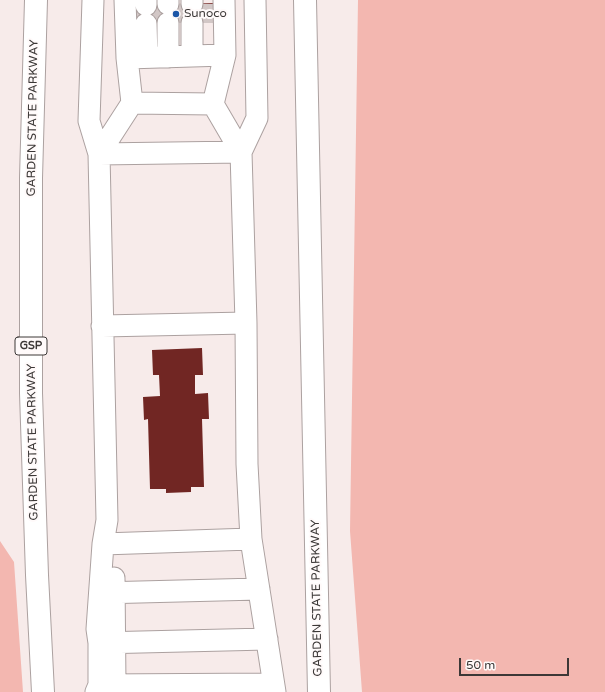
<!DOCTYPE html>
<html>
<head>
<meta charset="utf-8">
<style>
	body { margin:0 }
	#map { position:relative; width:605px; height:692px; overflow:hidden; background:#f7ebea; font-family:"Varela Round",sans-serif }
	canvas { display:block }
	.scale { position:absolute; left:459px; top:658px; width:110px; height:18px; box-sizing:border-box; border:2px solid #3c3837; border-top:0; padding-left:5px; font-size:12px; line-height:14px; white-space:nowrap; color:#3c3837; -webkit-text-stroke:3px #fffafa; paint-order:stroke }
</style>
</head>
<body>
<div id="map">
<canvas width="605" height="692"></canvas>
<div class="scale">50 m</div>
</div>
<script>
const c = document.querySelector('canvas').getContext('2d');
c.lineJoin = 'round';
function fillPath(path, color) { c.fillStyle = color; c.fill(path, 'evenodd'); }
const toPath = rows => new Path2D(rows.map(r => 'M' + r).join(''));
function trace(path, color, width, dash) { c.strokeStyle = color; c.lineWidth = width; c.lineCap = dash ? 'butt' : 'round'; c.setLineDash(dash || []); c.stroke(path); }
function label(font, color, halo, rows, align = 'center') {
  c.font = font + ' "Varela Round",sans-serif'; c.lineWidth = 4; c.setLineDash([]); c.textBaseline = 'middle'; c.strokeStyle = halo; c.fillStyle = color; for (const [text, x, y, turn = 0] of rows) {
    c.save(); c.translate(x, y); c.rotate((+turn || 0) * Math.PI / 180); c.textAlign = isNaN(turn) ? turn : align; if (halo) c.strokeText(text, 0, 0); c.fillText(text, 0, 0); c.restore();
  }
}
const green = toPath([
	[358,0,605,0,605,692,362,692,350,531],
	[0,541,14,562,23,692,0,692]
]);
const building = toPath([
	[220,3,220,22,131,24,131,5],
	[202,348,203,375,195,375,195,394,208,393,209,419,202,419,204,487,191,487,191,492,166,493,166,489,150,489,148,419,144,420,143,397,160,396,159,375,153,375,152,350]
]);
const minorTunnel = toPath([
	[181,4,181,23],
	[205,4,205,23],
	[158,5,158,24],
	[138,24,138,5]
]);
const minor = toPath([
	[93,0,89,121,99,154,107,520,103,544,97,629,99,643,99,685,96,692],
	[255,0,257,118,241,152,246,323,247,464,251,539,275,692],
	[168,4,168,0],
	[192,4,192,0],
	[146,5,146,0],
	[146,24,147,57],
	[192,56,192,23],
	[168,57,168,23],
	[127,58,225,55],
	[132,103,213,104],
	[99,154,241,152,213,104,225,55,224,0],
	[99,154,132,103,127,58,125,0],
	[102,326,246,323],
	[103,544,251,539],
	[114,578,115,685],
	[100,593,259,589],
	[99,643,267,639],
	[99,685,273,684]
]);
const highway = toPath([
	[36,0,31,178,31,393,37,575,43,692],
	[305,0,319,692]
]);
const markers = [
	[176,14,4,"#1c56a7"]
];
const shields = [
	[31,346,32]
];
const shieldNames = [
	["GSP",31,346]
];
const poiNames = [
	["Sunoco",184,14]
];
const streetNames = [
	["GARDEN STATE PARKWAY",33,118,-89],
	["GARDEN STATE PARKWAY",33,442,-91],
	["GARDEN STATE PARKWAY",317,598,-91]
];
fillPath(green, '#f3b7b0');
fillPath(building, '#712623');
trace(minorTunnel, '#d2c7c6', 21, [21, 10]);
trace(minor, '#aca1a0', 23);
trace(highway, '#aca1a0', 24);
trace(minor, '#fff', 21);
trace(highway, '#fff', 22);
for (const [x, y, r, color] of markers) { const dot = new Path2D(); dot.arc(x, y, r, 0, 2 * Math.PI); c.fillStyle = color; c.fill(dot); trace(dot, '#fffafa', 1.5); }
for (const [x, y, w] of shields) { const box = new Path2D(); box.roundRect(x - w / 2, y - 9, w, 18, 3); c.fillStyle = '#fffafa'; c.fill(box); trace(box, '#3c3837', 1); }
label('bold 11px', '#3c3837', null, shieldNames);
label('12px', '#3c3837', '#fffafa', poiNames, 'left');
label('12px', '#3c3837', '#fffafa', streetNames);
</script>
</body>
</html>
